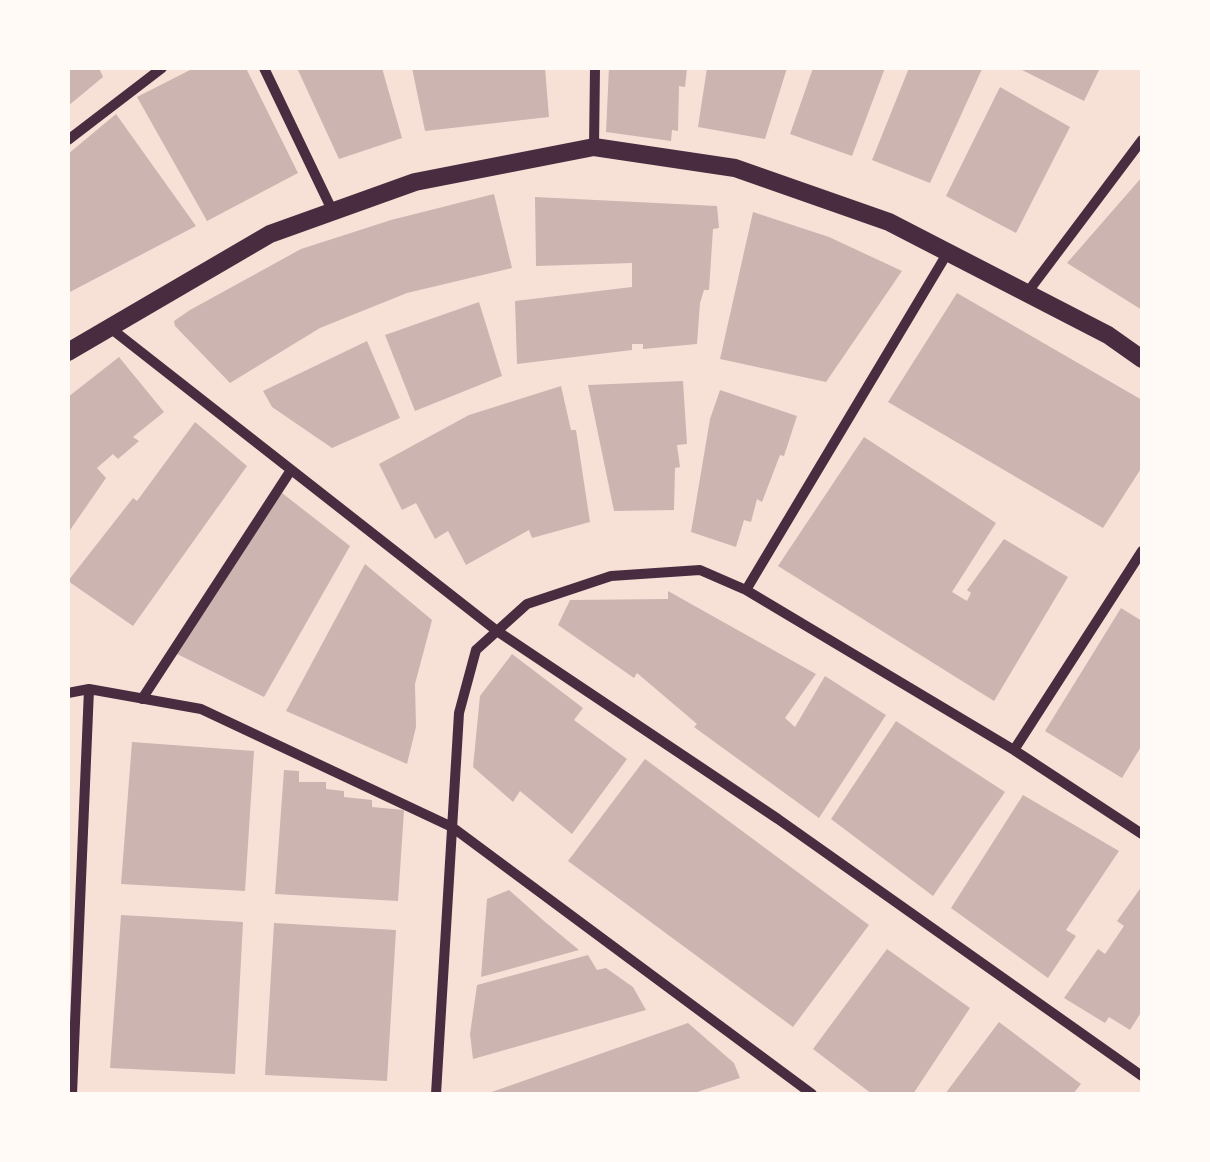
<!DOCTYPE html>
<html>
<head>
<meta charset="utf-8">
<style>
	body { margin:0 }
	#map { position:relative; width:1210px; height:1162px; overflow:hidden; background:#f7e1d7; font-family:Jost,sans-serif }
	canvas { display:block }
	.frame { position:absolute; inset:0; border:70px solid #fffaf5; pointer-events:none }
</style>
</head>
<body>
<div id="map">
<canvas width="1210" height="1162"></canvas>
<div class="frame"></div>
</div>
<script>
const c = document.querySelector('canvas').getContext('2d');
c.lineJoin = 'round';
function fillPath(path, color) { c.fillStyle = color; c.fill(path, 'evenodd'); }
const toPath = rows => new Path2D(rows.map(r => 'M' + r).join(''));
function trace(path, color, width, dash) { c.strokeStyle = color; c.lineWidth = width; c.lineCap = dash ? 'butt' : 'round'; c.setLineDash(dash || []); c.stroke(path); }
const building = toPath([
	[68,68,99,68,103,77,68,106],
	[194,68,246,68,298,173,207,221,137,97],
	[297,68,382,68,402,138,339,159],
	[412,68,545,68,549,117,425,131],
	[609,68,687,69,685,87,679,86,678,131,672,130,671,141,606,132],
	[707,68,787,68,765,139,698,127],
	[813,68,885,68,852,156,790,134],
	[909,68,982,69,930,183,872,160],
	[1018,68,1100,68,1084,101],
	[1000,87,1070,127,1016,233,946,196],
	[116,114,196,226,68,293,68,154],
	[1142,177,1142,310,1067,263],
	[494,194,512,268,407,293,320,328,230,383,175,326,174,321,190,310,301,249,391,220],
	[535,197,717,206,719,228,713,229,709,290,704,290,700,303,697,344,643,349,643,344,632,344,632,350,517,364,515,301,632,287,632,263,536,266],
	[753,212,829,237,902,271,826,382,720,359],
	[957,293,1142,400,1142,467,1103,528,888,402],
	[479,302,502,376,415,411,385,335],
	[367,341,400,418,332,448,272,407,263,391],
	[119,357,164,412,133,437,139,441,118,459,113,454,97,468,106,478,68,533,68,397],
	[683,381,687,444,677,445,680,467,675,468,674,510,614,511,588,385],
	[561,386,571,430,576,430,590,522,532,538,529,530,466,565,448,531,435,539,416,503,402,510,379,464,469,415],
	[720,390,797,416,784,456,780,455,762,502,757,499,751,522,744,520,736,547,691,532,710,419],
	[195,422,247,466,133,626,68,581,133,498,137,501],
	[864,437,996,523,952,592,967,601,971,593,967,590,1004,539,1068,577,994,701,778,566],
	[282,493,350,546,264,697,175,653],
	[365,564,432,620,415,684,416,727,407,764,286,711],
	[668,591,816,674,785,718,795,727,825,676,886,715,819,818,694,727,697,724,637,673,634,678,558,625,570,600,668,599],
	[1121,608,1142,621,1142,745,1122,778,1045,731],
	[512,654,583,708,574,720,627,759,572,834,520,791,513,802,473,767,480,696],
	[896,721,1005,792,933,896,831,819],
	[132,742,254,751,245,891,121,884],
	[645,759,869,925,793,1027,568,861],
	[284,770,299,771,299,782,326,782,326,789,344,791,344,797,372,800,372,807,404,810,398,901,275,894],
	[1023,795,1119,851,1066,930,1076,936,1048,978,951,908],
	[1142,886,1142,1011,1130,1030,1109,1017,1105,1023,1064,998,1098,949,1105,954,1124,926,1117,921],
	[509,890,544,921,579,950,481,977,487,899],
	[121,915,243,922,235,1074,110,1068],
	[274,923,396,930,387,1081,265,1075],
	[887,949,970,1008,913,1094,872,1094,813,1049],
	[588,955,597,970,606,968,633,987,646,1010,473,1059,470,1034,477,985],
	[999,1022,1081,1084,1073,1094,945,1094],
	[688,1023,734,1063,740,1078,691,1094,486,1094]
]);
const minor = toPath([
	[264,68,333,212],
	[68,140,162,68],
	[594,147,595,68],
	[1027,293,1142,140],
	[109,327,497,631,778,819,1142,1076],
	[746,590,948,252],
	[68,693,89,689,201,709,452,827,812,1094],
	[142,699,291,470],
	[1014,750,1142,551],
	[72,1094,89,689],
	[436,1094,459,713,476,650,527,604,611,576,700,570,746,590,1014,750,1142,834]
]);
const tertiary = toPath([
	[68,352,270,234,415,182,594,147,735,168,889,222,1108,335,1142,359]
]);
fillPath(building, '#ccb4b1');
trace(minor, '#4a2c40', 10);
trace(tertiary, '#4a2c40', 18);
</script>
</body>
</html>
